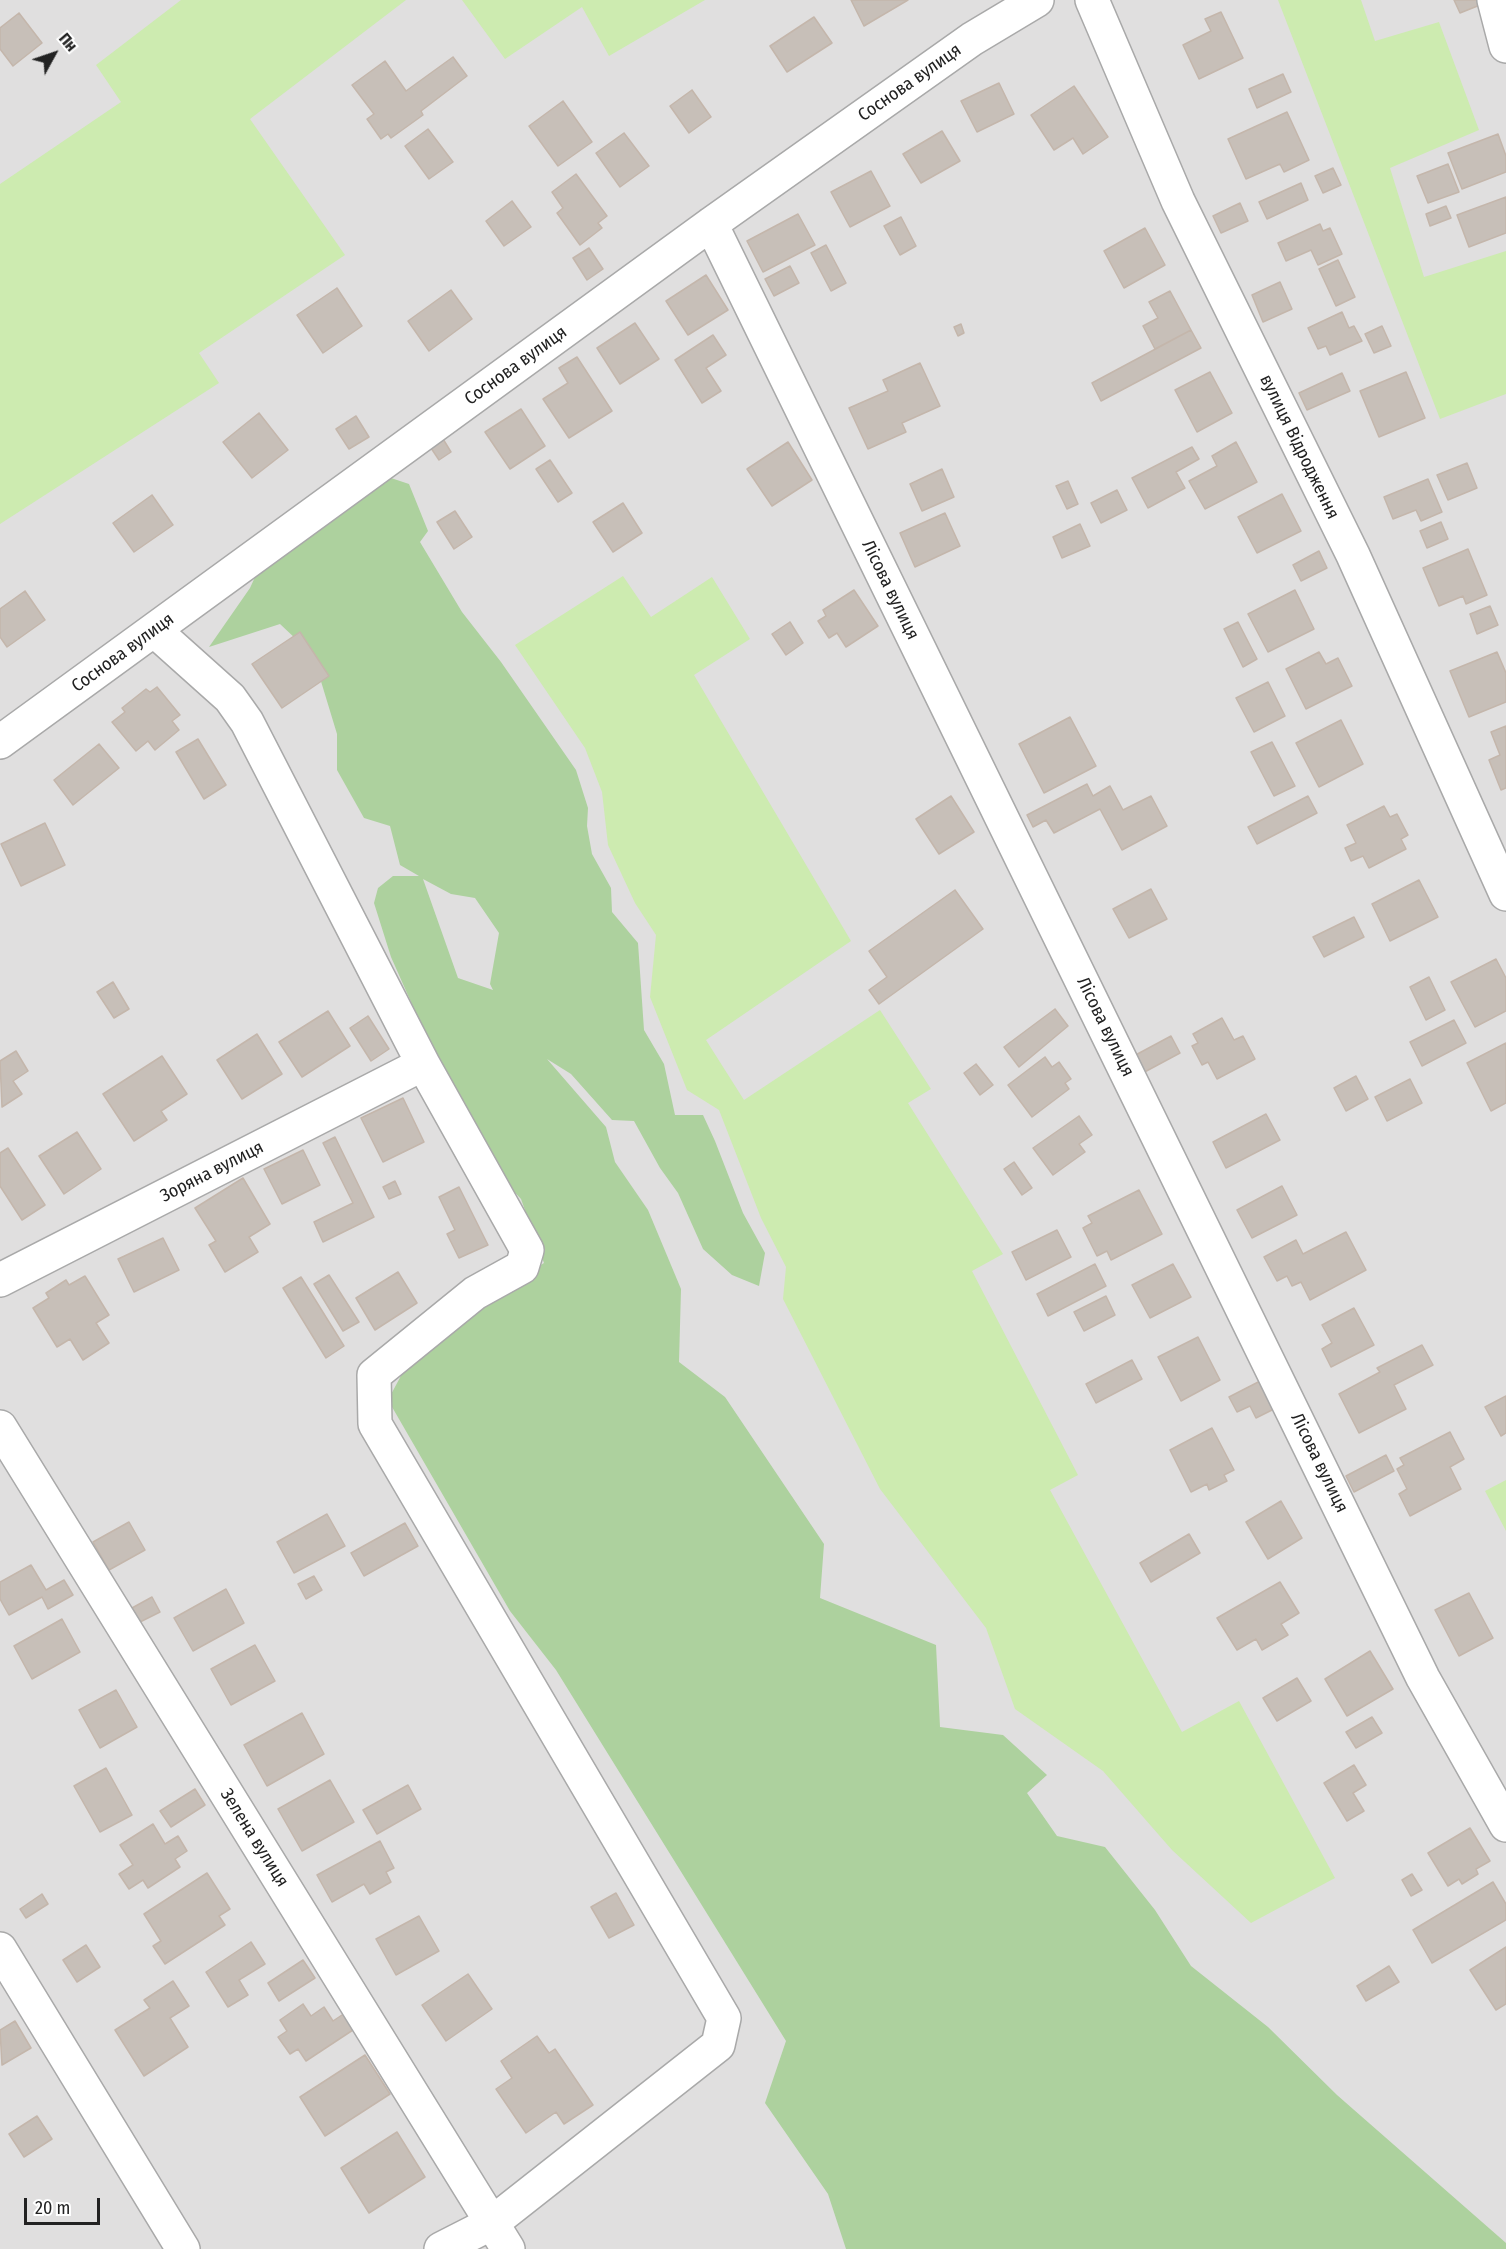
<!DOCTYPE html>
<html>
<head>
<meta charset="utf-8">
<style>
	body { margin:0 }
	#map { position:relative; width:1506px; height:2249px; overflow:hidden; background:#f2efe9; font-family:"Fira Sans Condensed",sans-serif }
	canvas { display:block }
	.north { position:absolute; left:24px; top:24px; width:60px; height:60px; -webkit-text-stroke:4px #fff; paint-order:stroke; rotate:50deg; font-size:16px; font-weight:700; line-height:24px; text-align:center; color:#222 }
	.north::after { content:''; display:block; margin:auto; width:21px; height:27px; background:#222; clip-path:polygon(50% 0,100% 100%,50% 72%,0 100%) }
	.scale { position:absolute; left:24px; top:2198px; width:76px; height:27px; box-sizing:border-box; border:3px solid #222; border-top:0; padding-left:8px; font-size:18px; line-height:21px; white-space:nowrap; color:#222; -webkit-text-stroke:4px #fff; paint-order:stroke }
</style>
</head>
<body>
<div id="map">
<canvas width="1506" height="2249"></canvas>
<div class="north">Пн</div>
<div class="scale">20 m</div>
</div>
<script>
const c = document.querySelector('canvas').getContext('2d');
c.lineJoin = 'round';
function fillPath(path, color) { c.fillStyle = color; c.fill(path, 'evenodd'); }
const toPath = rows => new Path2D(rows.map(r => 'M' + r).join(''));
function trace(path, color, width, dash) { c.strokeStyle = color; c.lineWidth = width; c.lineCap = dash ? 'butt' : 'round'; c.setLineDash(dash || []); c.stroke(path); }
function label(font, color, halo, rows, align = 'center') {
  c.font = font + ' "Fira Sans Condensed",sans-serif'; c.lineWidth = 6; c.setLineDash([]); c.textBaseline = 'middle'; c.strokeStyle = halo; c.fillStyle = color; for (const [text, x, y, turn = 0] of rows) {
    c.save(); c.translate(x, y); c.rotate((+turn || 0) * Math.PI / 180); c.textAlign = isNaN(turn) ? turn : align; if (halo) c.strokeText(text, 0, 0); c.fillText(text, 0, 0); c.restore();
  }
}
const residential = toPath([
	[0,0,1506,0,1506,2249,0,2249]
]);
const grass = toPath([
	[181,0,406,0,250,119,345,255,199,353,219,383,0,524,0,184,121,102,96,65],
	[462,0,705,0,609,56,582,7,505,59],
	[1278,0,1361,0,1375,41,1439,22,1479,130,1390,168,1424,277,1506,251,1506,394,1440,419],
	[623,576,651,617,712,577,750,639,694,675,851,941,706,1040,744,1100,880,1010,931,1089,908,1103,1003,1254,972,1271,1078,1475,1050,1490,1182,1732,1239,1701,1335,1878,1251,1923,1172,1850,1103,1771,1015,1709,986,1628,880,1489,783,1299,786,1267,761,1218,719,1110,687,1090,650,997,656,935,635,903,608,845,602,792,585,748,515,645],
	[1506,1480,1506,1531,1485,1491]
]);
const forest = toPath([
	[364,469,409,484,428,531,420,542,462,612,501,662,576,770,588,808,587,826,592,854,611,888,612,912,638,943,644,1030,664,1064,675,1115,703,1115,715,1141,743,1213,765,1253,759,1286,732,1275,703,1249,678,1193,660,1168,634,1121,612,1120,571,1074,547,1059,606,1127,615,1162,648,1210,681,1289,679,1362,725,1397,824,1544,820,1598,936,1645,940,1727,1003,1735,1047,1775,1027,1793,1057,1836,1105,1847,1155,1910,1191,1966,1268,2027,1337,2095,1506,2243,1506,2249,846,2249,828,2194,765,2103,786,2041,556,1670,510,1611,388,1400,411,1357,505,1287,544,1263,521,1199,478,1153,391,957,374,903,378,888,393,876,419,876,400,865,390,826,364,818,337,770,337,734,313,655,280,624,209,647,250,588,267,551],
	[423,879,451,894,475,898,499,933,490,984,493,990,458,978]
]);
const building = toPath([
	[851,0,908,0,864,26,851,0],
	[1454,0,1484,0,1485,3,1460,13,1454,0],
	[1221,12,1243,58,1199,79,1183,45,1211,31,1205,19,1221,12],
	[19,13,42,43,13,66,0,49,0,28,19,13],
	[814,17,832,43,787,72,770,46,814,17],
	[453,57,467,76,421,111,423,115,391,138,388,134,381,139,367,119,374,114,352,85,385,61,406,91,453,57],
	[1283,74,1291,92,1257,108,1249,89,1283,74],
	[999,83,1014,114,977,132,961,101,999,83],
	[1074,86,1108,137,1083,154,1073,138,1054,150,1031,115,1074,86],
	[692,90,711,117,689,133,670,106,692,90],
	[563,101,592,142,558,166,529,126,563,101],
	[1287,112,1309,160,1284,172,1280,164,1246,179,1228,139,1287,112],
	[428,129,453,162,429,179,405,146,428,129],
	[942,131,960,161,921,183,903,154,942,131],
	[624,133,649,166,620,187,596,153,624,133],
	[1498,134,1506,156,1506,172,1462,189,1448,153,1498,134],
	[1448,164,1459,192,1428,203,1417,176,1448,164],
	[1333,168,1341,185,1323,193,1315,176,1333,168],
	[871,171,890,206,850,227,831,192,871,171],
	[576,174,607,216,598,223,602,228,580,245,557,213,563,208,552,192,576,174],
	[1301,183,1308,200,1267,219,1259,202,1301,183],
	[1506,197,1506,233,1469,247,1457,215,1506,197],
	[512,201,531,227,504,246,486,221,512,201],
	[1240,203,1248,221,1221,233,1213,216,1240,203],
	[1446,206,1451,218,1430,226,1426,214,1446,206],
	[798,214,815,245,763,272,747,241,798,214],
	[901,217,916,246,900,255,884,226,901,217],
	[1320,224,1323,231,1330,228,1342,254,1318,265,1311,250,1286,261,1278,243,1320,224],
	[1145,228,1165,265,1124,288,1104,251,1145,228],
	[826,245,846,283,831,291,811,253,826,245],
	[589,248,603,269,587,280,573,258,589,248],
	[1338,260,1355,297,1336,306,1319,269,1338,260],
	[790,266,799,283,774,296,765,279,790,266],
	[706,275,728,310,688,335,666,301,706,275],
	[1280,282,1292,309,1263,322,1252,295,1280,282],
	[337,288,362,326,323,353,297,315,337,288],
	[451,290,472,319,429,351,408,321,451,290],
	[1170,291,1191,330,1155,349,1143,326,1158,318,1149,302,1170,291],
	[1342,312,1349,328,1354,326,1362,341,1330,355,1326,346,1318,349,1308,328,1342,312],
	[635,323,659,359,620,384,597,348,635,323],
	[961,324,964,333,958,336,954,327,961,324],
	[1382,326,1391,346,1374,353,1365,334,1382,326],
	[1191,330,1201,348,1101,401,1092,383,1191,330],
	[713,335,726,355,706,368,721,391,702,403,675,360,713,335],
	[577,357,612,411,569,438,543,399,568,383,559,368,577,357],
	[920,363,940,406,902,423,906,432,868,449,849,408,888,391,883,380,920,363],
	[1210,372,1232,413,1197,432,1175,390,1210,372],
	[1406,372,1425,418,1379,437,1360,391,1406,372],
	[1342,373,1350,391,1307,410,1299,393,1342,373],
	[521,409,545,446,510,469,485,432,521,409],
	[259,413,288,450,252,478,223,442,259,413],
	[356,416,369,437,349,449,336,429,356,416],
	[440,434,451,452,439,460,427,442,440,434],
	[788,442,812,480,772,506,747,469,788,442],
	[1236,442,1257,482,1205,509,1189,481,1217,466,1212,456,1236,442],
	[1192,447,1199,459,1176,472,1185,488,1148,508,1132,478,1192,447],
	[550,460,572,493,558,502,536,469,550,460],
	[1467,463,1477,488,1448,500,1437,475,1467,463],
	[942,469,954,497,922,511,910,484,942,469],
	[1428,479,1442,512,1421,521,1416,510,1393,519,1384,497,1428,479],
	[1068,481,1078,504,1067,509,1056,486,1068,481],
	[1117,490,1127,510,1101,523,1091,503,1117,490],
	[1282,494,1301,531,1257,553,1238,517,1282,494],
	[152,495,173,525,134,552,113,523,152,495],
	[623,503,642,533,613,552,593,522,623,503],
	[455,511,472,537,454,549,437,522,455,511],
	[945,513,960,546,915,567,900,533,945,513],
	[1441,522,1448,539,1427,548,1420,531,1441,522],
	[1080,524,1090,546,1062,558,1053,537,1080,524],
	[1468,549,1487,595,1466,604,1463,596,1439,606,1423,568,1468,549],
	[1319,551,1327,568,1301,581,1293,565,1319,551],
	[854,590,878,626,846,647,837,633,829,638,818,621,826,616,823,610,854,590],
	[1295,590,1314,629,1268,652,1248,614,1295,590],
	[25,591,45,620,7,647,0,637,0,609,25,591],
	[1490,606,1498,625,1477,634,1470,614,1490,606],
	[790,622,803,643,786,655,772,634,790,622],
	[1238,622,1257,659,1243,667,1224,629,1238,622],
	[300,632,329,676,282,708,252,664,300,632],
	[1319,652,1326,664,1338,658,1352,686,1306,709,1286,669,1319,652],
	[1497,652,1506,673,1506,702,1469,717,1450,671,1497,652],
	[1268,682,1285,716,1254,732,1236,698,1268,682],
	[157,687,180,715,172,721,179,730,155,750,148,741,136,751,112,722,125,712,122,708,146,689,150,692,157,687],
	[1070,717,1096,766,1044,793,1019,744,1070,717],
	[1341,720,1363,764,1319,787,1296,743,1341,720],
	[1506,726,1506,788,1501,790,1489,760,1500,755,1491,732,1506,726],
	[198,739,226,785,204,799,176,752,198,739],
	[1272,742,1295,786,1274,796,1251,752,1272,742],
	[99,744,119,768,73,805,54,780,99,744],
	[1087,784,1093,796,1110,786,1123,810,1151,796,1167,826,1122,850,1100,809,1054,833,1046,820,1033,827,1027,815,1087,784],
	[951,796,974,832,939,854,916,819,951,796],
	[1308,796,1317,813,1257,844,1248,827,1308,796],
	[1384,806,1390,817,1397,814,1408,835,1401,839,1406,849,1369,868,1363,856,1351,861,1345,848,1356,843,1347,825,1384,806],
	[45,823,65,865,21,886,1,844,45,823],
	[1419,880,1438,917,1390,941,1372,904,1419,880],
	[1151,889,1167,919,1129,938,1113,909,1151,889],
	[955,890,983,929,879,1004,869,990,887,977,869,951,955,890],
	[1354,917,1364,937,1324,957,1313,937,1354,917],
	[1496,959,1506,978,1506,1011,1475,1027,1451,982,1496,959],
	[1429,977,1445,1010,1426,1020,1410,987,1429,977],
	[113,982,129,1009,114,1018,97,992,113,982],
	[1055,1009,1068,1026,1019,1067,1004,1047,1055,1009],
	[328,1011,350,1046,302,1077,279,1042,328,1011],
	[368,1016,389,1049,371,1061,350,1028,368,1016],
	[1222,1018,1234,1040,1243,1036,1255,1059,1217,1079,1208,1062,1202,1065,1192,1046,1198,1043,1193,1034,1222,1018],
	[1454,1020,1466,1043,1422,1066,1410,1042,1454,1020],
	[257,1034,282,1074,242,1099,217,1060,257,1034],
	[1171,1036,1180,1053,1139,1075,1130,1058,1171,1036],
	[1506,1043,1506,1103,1491,1111,1467,1063,1506,1043],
	[16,1051,28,1071,13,1081,22,1094,2,1107,0,1061,16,1051],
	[162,1056,187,1094,161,1111,167,1120,134,1141,103,1094,162,1056],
	[1045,1057,1052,1067,1059,1062,1071,1079,1065,1083,1069,1089,1032,1117,1008,1085,1045,1057],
	[976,1064,993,1085,980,1095,964,1073,976,1064],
	[1356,1076,1368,1099,1346,1111,1334,1088,1356,1076],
	[1410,1079,1422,1103,1387,1121,1375,1097,1410,1079],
	[403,1098,424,1142,383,1162,361,1118,403,1098],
	[1266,1114,1280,1140,1226,1168,1213,1142,1266,1114],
	[1079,1116,1092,1135,1079,1144,1085,1152,1053,1175,1033,1148,1079,1116],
	[77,1132,101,1169,64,1194,39,1156,77,1132],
	[335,1137,374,1217,323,1242,314,1222,353,1203,323,1143,335,1137],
	[8,1148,45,1205,22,1220,0,1186,0,1153,8,1148],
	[303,1150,320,1185,282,1204,264,1169,303,1150],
	[1014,1162,1032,1188,1022,1195,1004,1169,1014,1162],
	[243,1178,270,1224,249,1237,258,1252,225,1272,209,1245,216,1241,195,1208,243,1178],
	[395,1181,401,1194,389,1199,383,1187,395,1181],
	[1282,1186,1297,1215,1252,1238,1237,1210,1282,1186],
	[459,1187,488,1245,459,1258,447,1234,455,1230,439,1197,459,1187],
	[1139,1190,1162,1234,1111,1260,1107,1251,1097,1256,1083,1228,1092,1223,1088,1216,1139,1190],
	[1057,1230,1071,1257,1026,1280,1012,1252,1057,1230],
	[1346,1232,1366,1270,1310,1300,1301,1282,1292,1286,1287,1276,1277,1281,1264,1257,1296,1240,1303,1254,1346,1232],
	[163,1238,179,1270,134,1292,118,1259,163,1238],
	[1095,1264,1106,1286,1048,1316,1037,1294,1095,1264],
	[1173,1264,1191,1297,1150,1318,1132,1285,1173,1264],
	[398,1272,417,1303,375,1330,356,1298,398,1272],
	[329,1275,359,1322,343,1331,314,1284,329,1275],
	[85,1276,109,1315,96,1323,109,1343,83,1360,70,1339,57,1347,33,1308,49,1298,46,1293,66,1280,69,1285,85,1276],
	[301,1277,344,1346,326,1358,283,1288,301,1277],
	[1106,1296,1115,1315,1084,1331,1074,1312,1106,1296],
	[1354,1308,1374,1345,1331,1367,1322,1349,1332,1343,1322,1325,1354,1308],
	[1198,1337,1220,1380,1181,1401,1158,1357,1198,1337],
	[1422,1345,1433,1365,1394,1385,1406,1409,1359,1433,1339,1394,1380,1372,1377,1368,1422,1345],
	[1132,1360,1142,1379,1096,1403,1086,1384,1132,1360],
	[1266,1378,1280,1406,1256,1418,1250,1406,1237,1412,1229,1397,1266,1378],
	[1506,1396,1506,1433,1501,1436,1485,1407,1506,1396],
	[1212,1428,1234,1470,1224,1475,1227,1481,1209,1490,1207,1484,1191,1492,1170,1450,1212,1428],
	[1450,1432,1464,1459,1450,1467,1461,1489,1410,1516,1399,1494,1407,1489,1397,1469,1404,1465,1400,1458,1450,1432],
	[1386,1455,1394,1471,1354,1492,1346,1476,1386,1455],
	[1281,1501,1302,1538,1268,1559,1246,1522,1281,1501],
	[327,1514,345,1546,294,1573,277,1542,327,1514],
	[129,1522,145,1550,109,1570,93,1542,129,1522],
	[405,1523,418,1546,364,1576,351,1553,405,1523],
	[1189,1534,1200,1553,1151,1582,1140,1563,1189,1534],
	[31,1565,46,1590,64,1580,73,1595,48,1609,42,1597,9,1615,0,1599,0,1582,31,1565],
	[314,1576,322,1590,306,1599,298,1584,314,1576],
	[1280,1582,1299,1613,1281,1624,1288,1635,1262,1650,1256,1639,1237,1650,1217,1618,1280,1582],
	[226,1589,244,1623,193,1651,174,1618,226,1589],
	[1469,1593,1493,1638,1459,1656,1435,1610,1469,1593],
	[152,1597,160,1612,140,1622,132,1608,152,1597],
	[62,1619,80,1652,32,1679,14,1646,62,1619],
	[255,1645,275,1681,231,1705,211,1669,255,1645],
	[1370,1651,1393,1689,1347,1716,1325,1679,1370,1651],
	[1297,1678,1311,1701,1277,1721,1263,1698,1297,1678],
	[116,1690,137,1727,100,1748,79,1710,116,1690],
	[302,1713,324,1754,267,1786,244,1745,302,1713],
	[1372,1717,1382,1733,1356,1748,1346,1732,1372,1717],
	[1354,1765,1366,1785,1353,1793,1364,1811,1347,1821,1324,1783,1354,1765],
	[106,1768,132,1815,100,1832,74,1786,106,1768],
	[330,1780,354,1822,302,1851,278,1809,330,1780],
	[408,1785,421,1809,377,1834,363,1810,408,1785],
	[195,1789,205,1805,171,1827,160,1811,195,1789],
	[153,1824,165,1844,178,1836,187,1851,175,1859,180,1867,148,1888,143,1880,129,1889,119,1874,133,1865,120,1845,153,1824],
	[1470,1828,1490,1861,1476,1869,1478,1874,1462,1884,1459,1879,1448,1886,1428,1853,1470,1828],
	[380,1841,394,1868,386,1872,391,1882,370,1894,364,1884,332,1902,317,1875,380,1841],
	[207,1873,230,1909,219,1916,225,1925,165,1964,153,1946,161,1941,144,1914,207,1873],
	[1412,1874,1422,1890,1411,1896,1402,1880,1412,1874],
	[1493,1882,1506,1904,1506,1920,1432,1963,1413,1930,1493,1882],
	[616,1893,634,1925,609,1938,591,1907,616,1893],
	[42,1894,48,1904,26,1918,20,1909,42,1894],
	[419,1916,439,1951,396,1975,376,1939,419,1916],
	[251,1942,265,1964,239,1980,248,1995,228,2007,206,1972,251,1942],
	[86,1945,100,1967,77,1982,63,1960,86,1945],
	[1506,1947,1506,2004,1496,2010,1470,1970,1506,1947],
	[303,1960,315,1978,279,2001,268,1983,303,1960],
	[1389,1966,1399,1982,1366,2001,1357,1986,1389,1966],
	[468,1974,492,2009,446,2041,422,2005,468,1974],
	[173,1981,189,2006,170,2018,188,2047,144,2076,115,2030,150,2008,144,2000,173,1981],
	[303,2004,311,2016,324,2007,333,2021,345,2013,356,2028,306,2061,298,2049,290,2054,278,2037,287,2031,280,2020,303,2004],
	[15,2021,31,2048,2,2065,0,2030,15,2021],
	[537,2036,549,2053,555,2049,593,2105,564,2124,556,2112,526,2133,496,2089,512,2078,501,2061,537,2036],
	[365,2055,390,2094,325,2136,300,2097,365,2055],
	[37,2116,52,2139,24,2157,9,2134,37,2116],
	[397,2132,425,2177,369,2213,341,2168,397,2132]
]);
const minor = toPath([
	[1092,0,1178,201,1353,555,1506,894],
	[1494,0,1506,46],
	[711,224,1423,1678,1506,1825],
	[154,630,230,698,247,722,423,1064,527,1250,522,1267,475,1293,374,1375,375,1424,724,2018,718,2045,492,2223,441,2249],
	[0,742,711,224,972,39,1037,0],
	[0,1280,423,1064],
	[0,1427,508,2249],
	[0,1949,183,2249]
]);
const streetNames = [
	["Соснова вулиця",910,83,-35],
	["Соснова вулиця",516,366,-36],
	["вулиця Відродження",1299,447,64],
	["Лісова вулиця",890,590,64],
	["Соснова вулиця",123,653,-36],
	["Лісова вулиця",1105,1027,64],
	["Зоряна вулиця",212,1172,-27],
	["Лісова вулиця",1319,1463,64],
	["Зелена вулиця",254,1838,58]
];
fillPath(residential, '#e0dfdf');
fillPath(grass, '#cdebb0');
fillPath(forest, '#add19e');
fillPath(building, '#c7bfb8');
trace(building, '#c4b6ab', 1.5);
trace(minor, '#a9a9a9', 36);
trace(minor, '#fff', 33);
label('18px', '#222', '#fff', streetNames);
</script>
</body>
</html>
